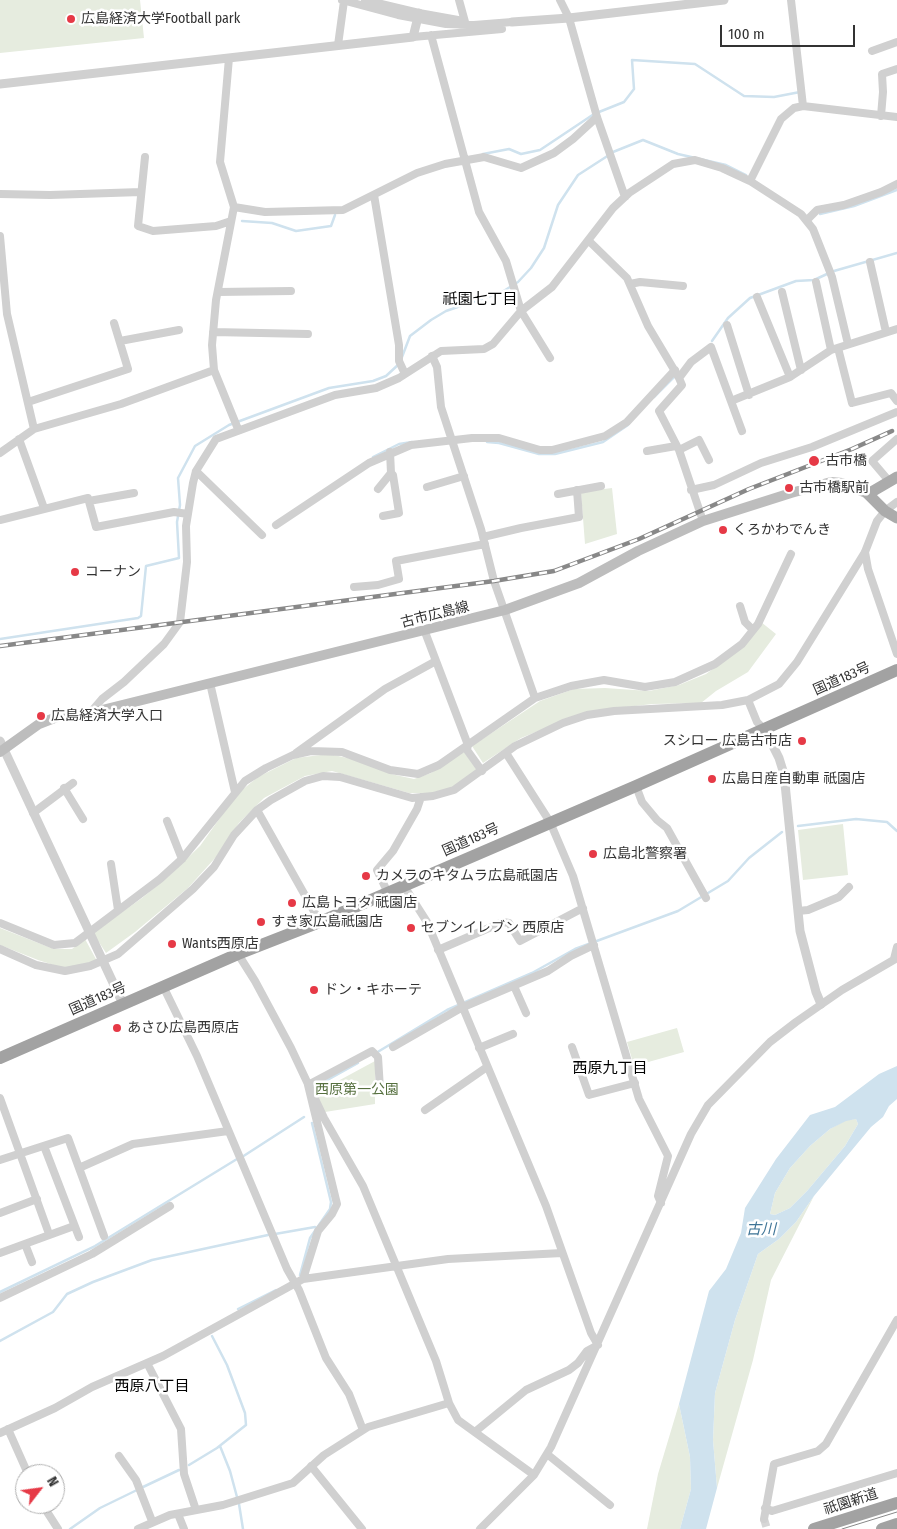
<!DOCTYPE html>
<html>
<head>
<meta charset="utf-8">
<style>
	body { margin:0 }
	#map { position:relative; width:897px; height:1529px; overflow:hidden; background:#fff; font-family:"Fira Sans Condensed",sans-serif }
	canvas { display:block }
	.north { position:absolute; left:15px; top:1464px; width:50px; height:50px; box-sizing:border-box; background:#fff; border:1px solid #adadad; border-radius:50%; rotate:60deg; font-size:14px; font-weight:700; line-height:20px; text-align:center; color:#333 }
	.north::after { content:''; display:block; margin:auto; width:18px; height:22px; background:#e63946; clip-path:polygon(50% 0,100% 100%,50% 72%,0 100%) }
	.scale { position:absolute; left:720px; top:25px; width:135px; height:22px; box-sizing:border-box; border:2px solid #333; border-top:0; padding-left:6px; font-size:15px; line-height:18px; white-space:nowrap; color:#333; -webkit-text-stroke:4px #fff; paint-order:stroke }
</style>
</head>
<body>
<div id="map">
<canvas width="897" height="1529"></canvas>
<div class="north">N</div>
<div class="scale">100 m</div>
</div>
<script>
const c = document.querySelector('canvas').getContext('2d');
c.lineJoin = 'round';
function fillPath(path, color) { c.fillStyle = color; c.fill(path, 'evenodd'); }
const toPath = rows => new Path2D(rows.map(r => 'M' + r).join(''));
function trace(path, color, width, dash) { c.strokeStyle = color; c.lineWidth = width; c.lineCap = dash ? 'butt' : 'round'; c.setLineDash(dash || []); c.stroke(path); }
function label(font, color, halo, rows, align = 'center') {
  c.font = font + ' "Fira Sans Condensed","Noto Sans JP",sans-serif'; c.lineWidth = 5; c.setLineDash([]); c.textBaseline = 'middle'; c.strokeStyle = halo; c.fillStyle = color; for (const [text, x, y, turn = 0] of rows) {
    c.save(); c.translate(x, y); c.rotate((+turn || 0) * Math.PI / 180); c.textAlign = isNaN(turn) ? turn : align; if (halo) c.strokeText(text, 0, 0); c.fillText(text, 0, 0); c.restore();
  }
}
const green = toPath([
	[0,0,140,0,144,38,0,53],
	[612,488,617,534,585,544,581,492],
	[761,622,776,634,748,672,716,691,701,703,652,704,585,712,521,738,483,763,472,746,540,701,574,689,605,688,649,691,679,685,706,674,743,647],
	[464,752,477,770,451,788,430,793,409,793,332,771,305,776,264,798,239,823,216,857,188,888,135,932,106,953,93,933,142,898,170,875,200,846,237,794,258,777,296,758,329,754,352,759,391,774,414,779,431,773],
	[843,824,848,875,803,880,798,830],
	[0,928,54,949,72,949,85,939,97,961,63,968,38,960,0,945],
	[677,1028,684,1052,634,1066,627,1042],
	[375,1061,375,1104,325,1112,314,1094],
	[856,1119,858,1124,845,1146,807,1191,790,1208,775,1215,770,1214,775,1193,790,1168,810,1146,830,1129,846,1120],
	[814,1196,771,1280,753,1360,717,1488,713,1440,715,1393,735,1320,758,1254,779,1239,796,1222],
	[679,1404,690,1457,691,1489,680,1529,647,1529,658,1474]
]);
const water = toPath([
	[897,1066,897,1099,889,1106,883,1117,871,1127,814,1196,796,1222,779,1239,758,1254,735,1320,715,1393,713,1440,717,1488,706,1529,680,1529,691,1489,690,1457,679,1404,709,1291,726,1269,741,1233,745,1208,776,1159,810,1115,835,1107,879,1074],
	[856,1119,858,1124,845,1146,807,1191,790,1208,775,1215,770,1214,775,1193,790,1168,810,1146,830,1129,846,1121]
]);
const stream = toPath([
	[613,152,643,140,678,154,726,165,746,175],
	[483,154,509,149,521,154,540,150,594,114,624,102,634,89,632,60,695,64,744,96,774,97,800,92],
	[820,214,854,206,897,190],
	[242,221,272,223,296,231,331,226,335,215],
	[834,271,897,253],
	[712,341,728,318,750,298,796,281,814,280,827,274],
	[402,357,410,336,431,320,446,311,502,292,518,282,531,268,544,248,558,205,578,175,609,155],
	[654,397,674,377],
	[487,442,499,443,539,454,555,454,603,442,628,425],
	[373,457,399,444,412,442],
	[0,639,138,618,141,616,146,566,179,558,177,522,180,505,178,478,195,446,229,425,329,388,373,381,386,376,399,364],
	[798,826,856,819,887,822,897,831],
	[376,1053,447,1010,532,973,575,949,678,911,728,881,749,858,782,832],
	[313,1088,358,1063],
	[242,1157,304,1117],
	[275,1234,315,1227],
	[300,1275,310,1238,330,1209,331,1202,312,1123],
	[0,1292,95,1246,237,1159],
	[238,1309,276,1290],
	[0,1341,53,1312,67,1294,93,1282,152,1260,268,1235],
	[220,1446,230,1471,237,1497],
	[189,1465,217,1448,246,1425,245,1413,227,1365,212,1336],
	[143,1487,179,1470],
	[239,1504,243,1529],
	[70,1529,100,1508,137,1490]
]);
const minorTunnel = toPath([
	[764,1519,767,1529]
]);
const minor = toPath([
	[342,0,398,15,446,24,474,25,512,22],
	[365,0,419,13,458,20],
	[459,0,467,29],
	[560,0,569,18,597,117,625,197],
	[791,0,803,106],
	[431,35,479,212,506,261,521,311,550,358],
	[413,37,502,29],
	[338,45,344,1],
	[872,51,897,42],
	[229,58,220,162,234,207,216,300,212,345,214,370,238,429],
	[881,116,883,92,882,74,897,69],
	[145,157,138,226,153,231,216,226,231,221],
	[750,181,781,119,794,108,803,106,897,117],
	[0,194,50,195,141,192],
	[374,195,399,345,399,361,405,374],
	[234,207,265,212,343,210,417,173,445,164,484,157,521,168,554,153,573,139,597,117],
	[807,220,817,210,844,205,881,192,897,184],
	[0,236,7,314,34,429],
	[589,241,627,278,648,326,679,378,691,362,711,347,742,431],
	[870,262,886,332],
	[816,282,831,350],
	[630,284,640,282,683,286],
	[218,292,291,291],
	[782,292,801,370],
	[757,297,790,377],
	[727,325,749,395],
	[213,332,308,334],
	[120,341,179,330],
	[838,348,852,403,891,393,897,401],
	[432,356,437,367,441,407,481,529,494,581,535,698],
	[679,378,682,385,659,411,679,450,703,521],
	[731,401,790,377,831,350,897,329],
	[28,402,128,369,114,323],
	[19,439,44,508],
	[679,450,699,440,709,460],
	[647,451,676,446],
	[0,453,34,429,121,404,214,370],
	[196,471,262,535],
	[889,481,872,461,897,439],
	[427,487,464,476],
	[378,489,391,473],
	[691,490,714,485,761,463,812,447,897,412],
	[558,494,601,486],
	[89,501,134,493],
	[383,516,399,513,393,475,391,473,390,452],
	[0,520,88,498,96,527,174,512,188,514],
	[276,525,369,463,411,445,472,438,499,438,540,450,552,450,605,436,627,422,675,370],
	[483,537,521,528,579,517,577,490],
	[865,552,868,569,897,654],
	[354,587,378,585,399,579,396,561,485,544],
	[740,606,745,622,753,630],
	[425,632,468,745,467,750,482,771],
	[210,683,235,792],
	[748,700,757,722,765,730],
	[90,713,102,699,124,682,164,644,180,622,187,562,186,526,193,483,196,471,216,439,335,395,376,388,399,378,441,351,484,349,493,344,521,311,552,287,613,208,629,193,673,164,695,160,722,168,750,181,801,214,813,229,832,277,848,344],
	[296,753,385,689,436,661],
	[506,753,550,822,573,876,639,1099,668,1156,658,1196,661,1203],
	[636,786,642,802,657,820,667,828,706,898],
	[64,788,83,819],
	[257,810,320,922],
	[33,813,73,783],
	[167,821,182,859],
	[111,864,118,910],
	[404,886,427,922,546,1206,591,1333,598,1345,587,1351,578,1363,569,1370,526,1390,476,1431],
	[388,893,377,870,393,851,417,809,421,797],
	[798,911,808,910,839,897,849,887],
	[0,923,54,945,75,943,160,879,182,859,245,781,266,768,293,755,311,751,342,752,390,770,418,774,439,765,535,698,571,686,604,680,645,687,675,682,715,664,742,644,758,624,791,554],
	[0,949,36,965,65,971,90,966,118,954,193,889,214,867,234,835,257,810,271,800,305,781,323,776,340,777,412,798,433,796,454,790,515,746,563,723,587,715,614,711,722,705,748,700,779,684,797,662,865,552,877,521,885,511,897,502],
	[438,950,503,922,509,923,520,941,583,908],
	[238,954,255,981,291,1048,324,1118,363,1186,436,1361,449,1403,458,1420,534,1475],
	[894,959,897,947],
	[163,986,197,1056,287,1269,299,1290,326,1358,349,1394,363,1430],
	[514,986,526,1013],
	[393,1047,461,1008,548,971,571,956,594,945],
	[572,1047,589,1095,635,1083],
	[479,1048,513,1034],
	[0,1098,49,1234],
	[425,1110,487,1067],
	[44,1146,79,1237],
	[0,1160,68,1138,104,1236],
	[79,1168,133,1144,228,1131],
	[0,1213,37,1199],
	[25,1244,32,1262],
	[0,1253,74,1226],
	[303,1279,318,1231,332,1214,337,1204,308,1085,372,1051,378,1057,380,1089],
	[0,1298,92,1254,170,1206],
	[147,1363,181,1429,184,1474,196,1510],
	[8,1429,28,1474],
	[0,1433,55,1408,92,1387,163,1356,303,1279,448,1259,562,1253],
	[547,1454,610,1505],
	[119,1456,136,1480,152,1521],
	[311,1466,362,1529],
	[42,1504,58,1529],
	[765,1508,772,1511,897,1473],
	[178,1514,184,1529],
	[764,1519,774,1464,818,1451,826,1444,897,1320],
	[138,1529,170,1515,223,1505,293,1483,324,1455,368,1427,449,1403],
	[480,1529,534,1475,551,1447,691,1134,708,1105,770,1042,796,1022,842,990,897,958]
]);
const tertiary = toPath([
	[512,22,569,18,724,0],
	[0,84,413,37,419,13],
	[765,730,779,758,784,774,800,931,816,992,821,1004],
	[0,741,123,1004]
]);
const secondary = toPath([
	[0,752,39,724,57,717,90,713,505,610,579,583,638,551,703,521,791,493,831,482,842,483,868,494]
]);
const primary = toPath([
	[897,477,868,494,885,511,897,518]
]);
const trunk = toPath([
	[0,1058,238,954,320,922,636,786,897,670],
	[814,1529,897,1503],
	[882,1529,897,1524]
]);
const tram = toPath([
	[842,1529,897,1512]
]);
const rail = toPath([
	[0,646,494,581,554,571,639,539,749,489,852,449,892,431]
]);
const markers = [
	[71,19,5,"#e63946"],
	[814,461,6,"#e63946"],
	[789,488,5,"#e63946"],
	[723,530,5,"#e63946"],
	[75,572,5,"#e63946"],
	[41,716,5,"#e63946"],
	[802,741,5,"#e63946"],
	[712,779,5,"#e63946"],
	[593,854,5,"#e63946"],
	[366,876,5,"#e63946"],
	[292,903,5,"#e63946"],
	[261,922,5,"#e63946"],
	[411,928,5,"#e63946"],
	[172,944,5,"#e63946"],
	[314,990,5,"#e63946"],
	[117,1028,5,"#e63946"]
];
const poiNames = [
	["広島経済大学Football park",81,19],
	["古市橋",825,461],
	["古市橋駅前",799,488],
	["くろかわでんき",733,530],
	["コーナン",85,572],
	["広島経済大学入口",51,716],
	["スシロー 広島古市店",792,741,"right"],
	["広島日産自動車 祇園店",722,779],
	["広島北警察署",603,854],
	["カメラのキタムラ広島祇園店",376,876],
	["広島トヨタ 祇園店",302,903],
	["すき家広島祇園店",271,922],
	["セブンイレブン 西原店",421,928],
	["Wants西原店",182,944],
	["ドン・キホーテ",324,990],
	["あさひ広島西原店",127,1028]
];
const streetNames = [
	["古市広島線",435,615,-14],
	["国道183号",842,679,-24],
	["国道183号",471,840,-24],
	["国道183号",98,999,-24],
	["祇園新道",851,1502,-18]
];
const parkNames = [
	["西原第一公園",357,1090]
];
const neighbourhoodNames = [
	["祇園七丁目",480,300],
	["西原九丁目",610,1069],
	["西原八丁目",152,1387]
];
const waterNames = [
	["古川",761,1230]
];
fillPath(green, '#e6ecdf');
fillPath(water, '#cfe2ee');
trace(stream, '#cfe2ee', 2.5);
trace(minorTunnel, '#d6d6d6', 8, [8, 4]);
trace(minor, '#d0d0d0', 8);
trace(tertiary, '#d0d0d0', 9);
trace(secondary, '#bdbdbd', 10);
trace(primary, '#ababab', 11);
trace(trunk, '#a2a2a2', 12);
trace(tram, '#888', 1);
trace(rail, '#888', 4.5);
trace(rail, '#fff', 2.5, [8]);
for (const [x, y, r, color] of markers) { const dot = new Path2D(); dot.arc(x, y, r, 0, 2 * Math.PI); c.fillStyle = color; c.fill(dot); trace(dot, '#fff', 2); }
label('14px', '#333', '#fff', poiNames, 'left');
label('14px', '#333', '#fff', streetNames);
label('14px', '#56703f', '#fff', parkNames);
label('15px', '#000', '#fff', neighbourhoodNames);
label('italic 15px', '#3f7597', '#fff', waterNames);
</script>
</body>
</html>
